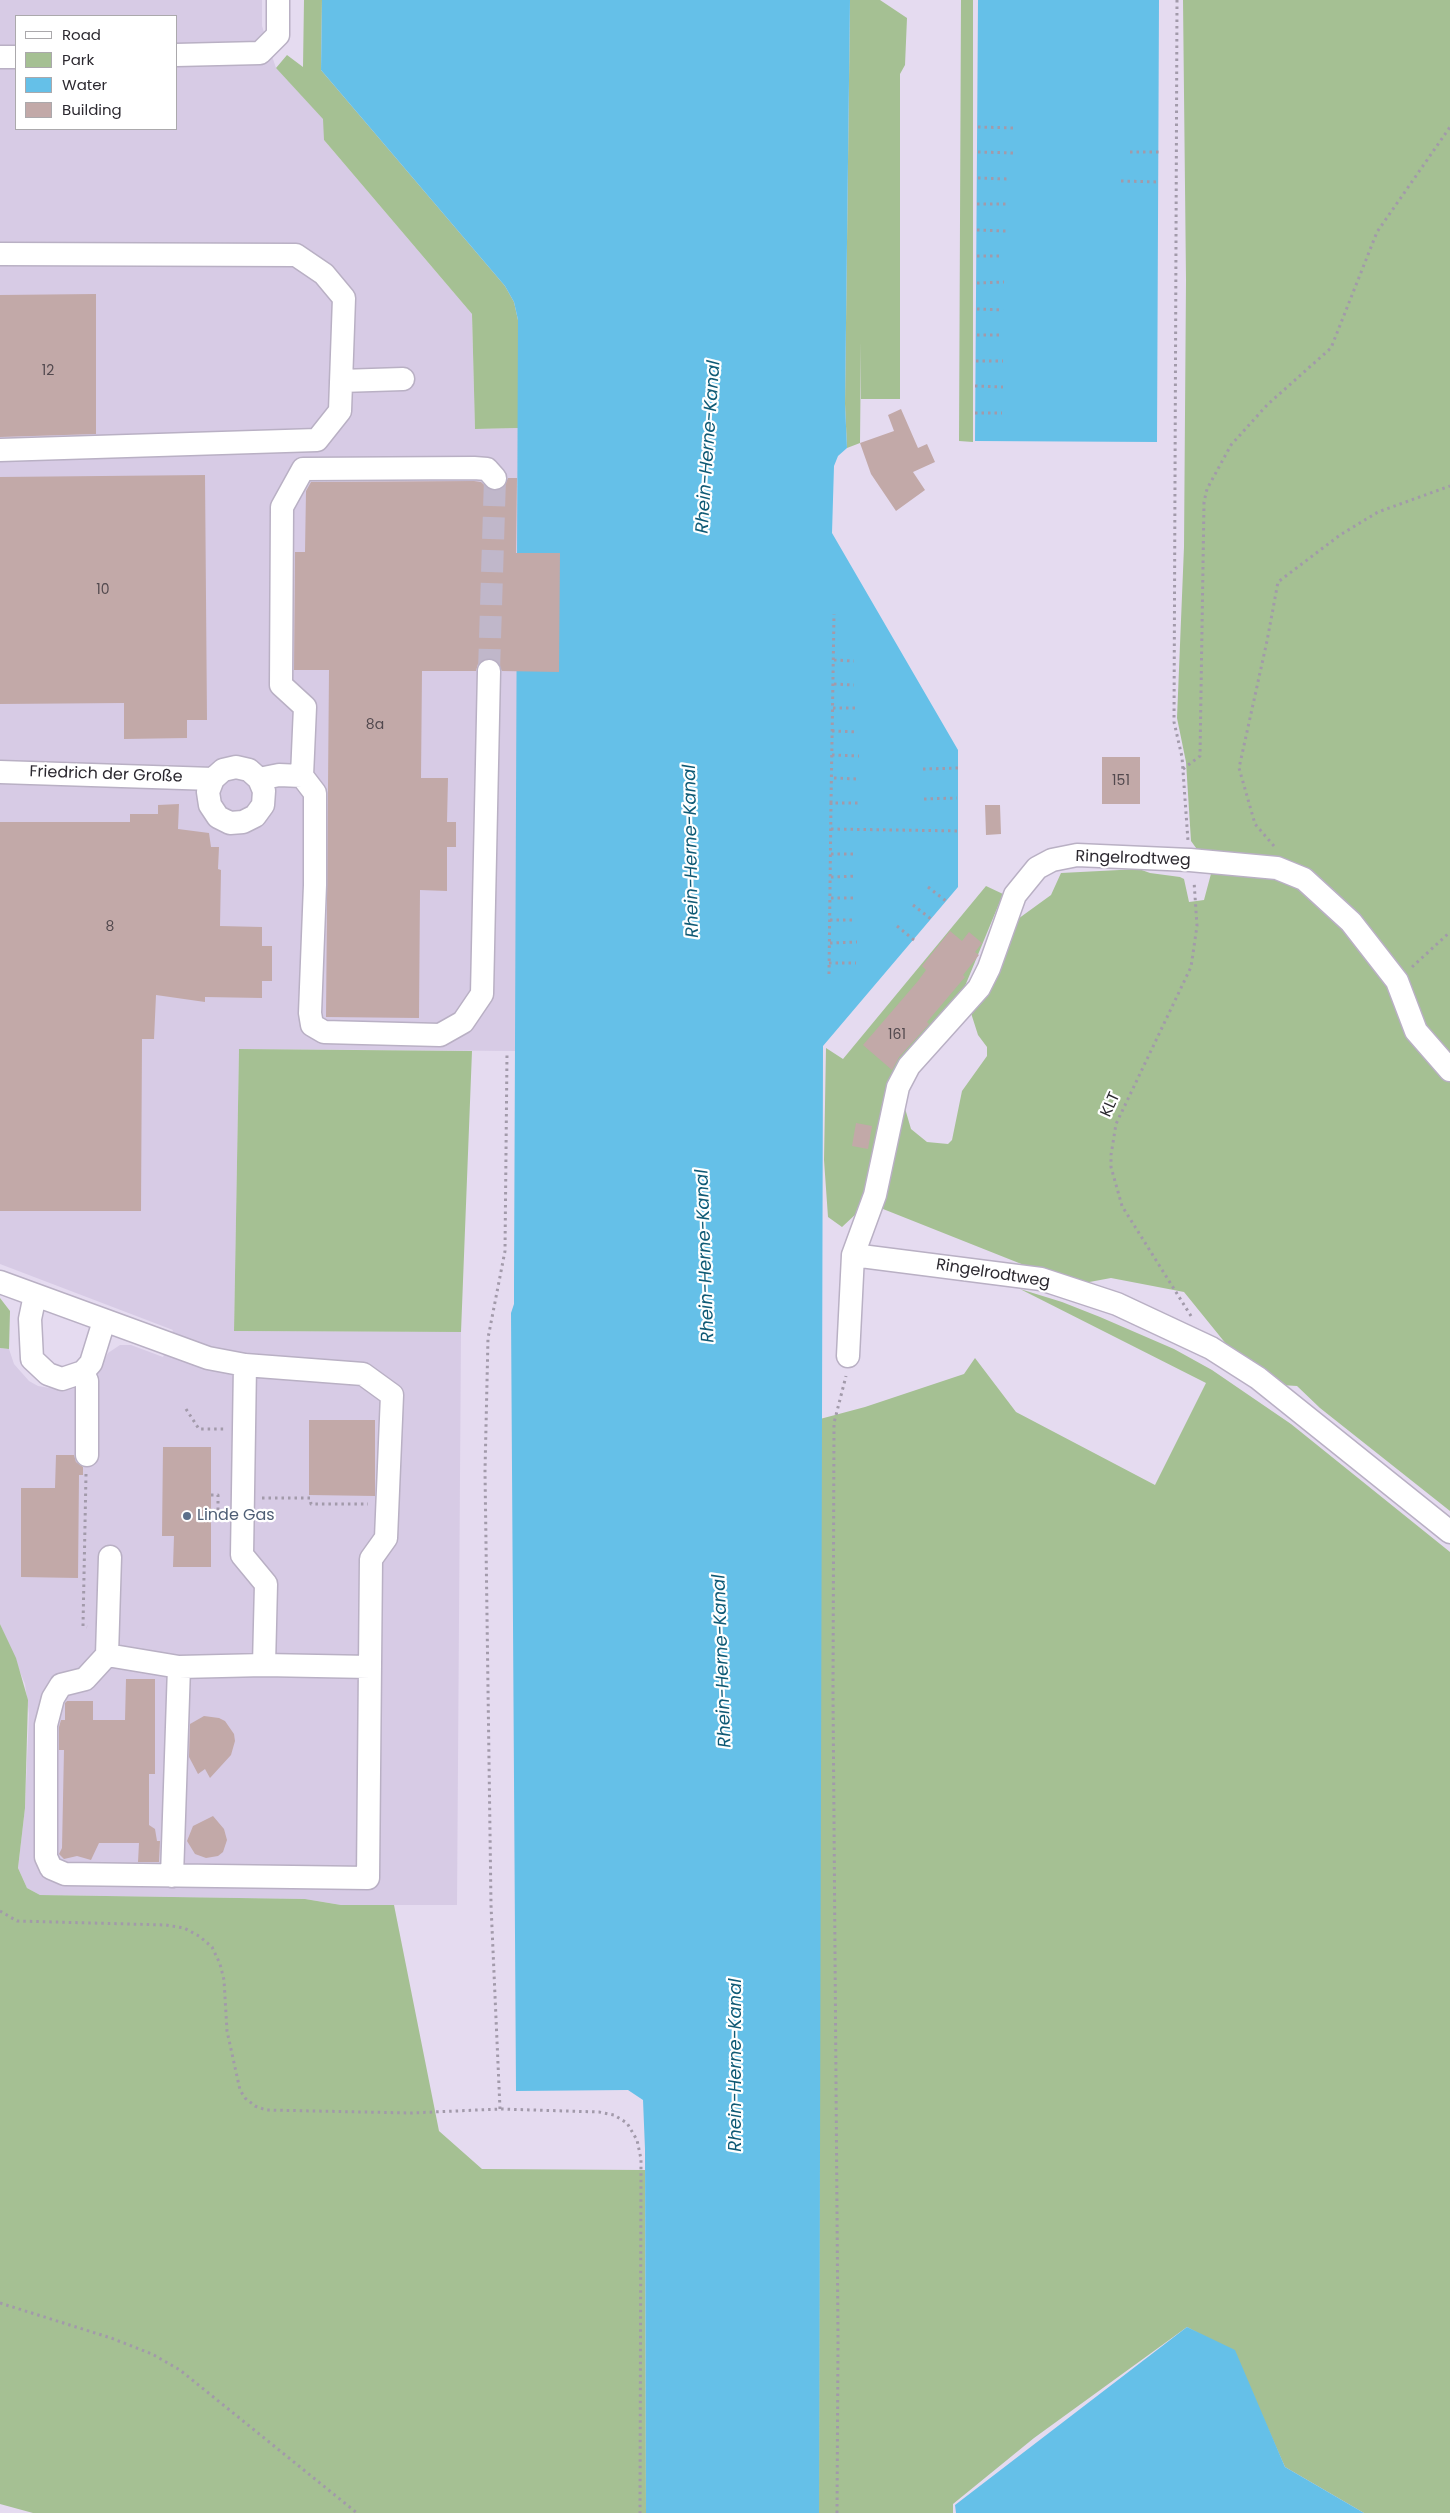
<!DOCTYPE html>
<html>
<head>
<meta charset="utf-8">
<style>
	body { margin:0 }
	#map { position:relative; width:1450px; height:2513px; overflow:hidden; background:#e5dbf0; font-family:Poppins,sans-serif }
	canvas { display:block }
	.legend { position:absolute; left:15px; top:15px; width:162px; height:115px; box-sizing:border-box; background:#fff; border:1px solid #aba9ac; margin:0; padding:6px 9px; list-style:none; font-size:15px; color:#2c2930 }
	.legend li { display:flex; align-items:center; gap:10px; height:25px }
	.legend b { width:25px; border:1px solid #aba9ac }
</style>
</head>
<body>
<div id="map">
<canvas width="1450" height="2513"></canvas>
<ul class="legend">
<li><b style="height:6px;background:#fff"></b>Road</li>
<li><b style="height:14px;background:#a5c093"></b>Park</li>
<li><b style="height:14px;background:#65c0e8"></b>Water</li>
<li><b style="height:14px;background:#c2a9a8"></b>Building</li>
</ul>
</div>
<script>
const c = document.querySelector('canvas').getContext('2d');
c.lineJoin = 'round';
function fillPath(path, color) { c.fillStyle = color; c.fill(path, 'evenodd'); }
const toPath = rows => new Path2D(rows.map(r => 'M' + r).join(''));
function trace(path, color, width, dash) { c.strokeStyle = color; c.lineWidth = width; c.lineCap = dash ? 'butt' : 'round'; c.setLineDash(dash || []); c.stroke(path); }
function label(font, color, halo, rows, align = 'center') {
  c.font = font + ' Poppins,sans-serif'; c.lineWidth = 4.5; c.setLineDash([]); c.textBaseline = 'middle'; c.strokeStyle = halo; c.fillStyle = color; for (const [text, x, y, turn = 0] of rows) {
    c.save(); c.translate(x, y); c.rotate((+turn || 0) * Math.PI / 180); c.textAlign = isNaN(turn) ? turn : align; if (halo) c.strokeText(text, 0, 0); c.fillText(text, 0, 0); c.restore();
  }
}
const built = toPath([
	[0,0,262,0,262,26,276,68,324,119,324,140,472,314,475,429,518,428,516,1051,239,1049,234,1331,461,1332,457,1905,341,1905,305,1899,40,1895,27,1888,18,1868,25,1808,29,1714,25,1684,0,1624,0,1348,9,1349,14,1364,29,1381,38,1386,62,1390,72,1389,87,1381,99,1370,108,1353,120,1345,131,1345,163,1357,173,1330,0,1264],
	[16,16,176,16,176,129,16,129]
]);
const green = toPath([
	[304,0,322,0,321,70,505,286,514,302,518,320,518,428,475,429,472,314,324,140,323,119,276,68,287,55,303,67],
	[850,0,880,0,907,18,905,65,900,74,900,399,861,399,861,341,860,443,847,448,845,404],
	[961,0,973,0,973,442,959,441],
	[1183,0,1450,0,1450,1511,1320,1408,1297,1386,1281,1385,1231,1350,1184,1292,1111,1278,1084,1283,1039,1271,878,1207,904,1105,911,1129,927,1142,948,1144,952,1140,962,1091,987,1056,987,1047,978,1035,971,1013,1011,924,1051,895,1061,873,1139,869,1150,873,1180,877,1184,879,1189,902,1204,900,1212,870,1191,841,1186,762,1177,718,1184,547,1186,280],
	[986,886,1003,894,963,991,891,1078,864,1196,857,1213,842,1227,828,1217,824,1160,826,1048,843,1059],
	[239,1049,472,1051,461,1332,234,1331],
	[1020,1289,1062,1302,1100,1317,1174,1349,1212,1370,1291,1424,1450,1552,1450,2513,1364,2513,1285,2467,1234,2352,1187,2327,1034,2438,953,2504,953,2513,819,2513,820,1419,865,1407,964,1374,975,1358,1016,1412,1155,1485,1206,1383],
	[0,1298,10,1311,9,1349,0,1348],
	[0,1624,16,1658,28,1700,25,1808,18,1868,27,1888,40,1895,305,1899,341,1905,394,1905,439,2131,482,2169,645,2170,646,2513,33,2513,0,2504]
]);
const water = toPath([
	[322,0,850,0,845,404,847,448,838,456,834,466,832,533,958,750,958,887,823,1046,819,2513,646,2513,645,2149,643,2100,628,2090,516,2091,511,1313,514,1304,514,1283,518,320,514,302,505,286,321,70],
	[978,0,1159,0,1157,442,975,441],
	[1187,2327,1235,2350,1285,2467,1364,2513,956,2513,955,2505]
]);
const building = toPath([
	[96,294,96,434,0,437,0,295],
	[901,409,918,448,927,444,935,462,913,472,925,490,896,511,871,474,860,443,894,431,888,415],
	[205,475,207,720,187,720,187,738,124,739,124,703,0,704,0,477],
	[508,478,517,478,516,553,560,553,559,672,502,671,496,660,489,658,478,664,476,671,422,671,421,778,448,778,447,822,456,822,456,847,447,847,447,891,420,890,419,1018,326,1017,329,670,294,670,295,552,305,552,306,491,311,482,474,481,481,482,490,490,497,491,504,487],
	[1102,757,1140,757,1140,804,1102,804],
	[179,804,178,829,209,833,211,847,219,847,218,869,221,870,220,926,262,927,262,946,272,946,272,981,262,981,262,998,205,997,205,1002,156,995,154,1039,142,1039,141,1211,0,1211,0,822,130,822,130,814,158,814,158,805],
	[985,805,1000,805,1001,834,986,835],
	[950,931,962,941,969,932,982,943,975,952,979,955,963,975,965,977,927,1022,929,1024,899,1057,892,1070,863,1045,918,981,926,970,922,966],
	[856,1123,872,1126,868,1149,852,1146],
	[309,1420,375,1420,375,1496,309,1495],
	[163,1447,211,1447,211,1567,173,1567,174,1536,162,1536],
	[56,1455,74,1455,76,1462,83,1467,83,1475,79,1475,78,1578,21,1577,21,1488,55,1488],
	[126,1679,155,1679,155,1774,149,1774,149,1825,155,1829,157,1841,160,1841,159,1862,138,1862,139,1843,99,1843,91,1860,77,1856,64,1859,59,1854,62,1848,64,1750,59,1750,59,1727,61,1720,65,1720,65,1703,67,1701,93,1701,93,1720,125,1720],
	[204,1716,219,1718,225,1721,234,1734,235,1741,231,1755,210,1778,205,1769,198,1774,189,1757,190,1724],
	[213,1816,224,1829,227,1840,223,1852,218,1856,206,1858,195,1854,187,1841,193,1826]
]);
const minorTunnel = toPath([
	[489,671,495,478]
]);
const path = toPath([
	[1177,0,1174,722,1182,757,1188,841],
	[978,127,1015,128],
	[978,152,1015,153],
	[1130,152,1159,152],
	[978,178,1008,179],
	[1121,181,1159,182],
	[977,204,1007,204],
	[977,230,1006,231],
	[977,256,1003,256],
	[977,283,1004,282],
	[977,309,1003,310],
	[977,335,1003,335],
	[976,361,1003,361],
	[975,386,1003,387],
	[975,413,1002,413],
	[834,660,854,661],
	[834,684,854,685],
	[833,708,858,708],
	[832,731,858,732],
	[832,755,859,756],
	[923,769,959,768],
	[1183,769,1200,756,1204,502,1207,489,1231,445,1267,405,1331,348,1377,232,1450,127],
	[834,778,858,779],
	[924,799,957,798],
	[831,803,834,614],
	[831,829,960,831],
	[1274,846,1255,824,1239,768,1267,641,1278,582,1340,535,1378,512,1450,486],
	[831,854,857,854],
	[831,877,857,876],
	[928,887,946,901],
	[831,898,857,898],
	[913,905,931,919],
	[830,920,856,920],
	[897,926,914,940],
	[830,943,857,942],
	[829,963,856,963],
	[1412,967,1450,932],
	[829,974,831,803,858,803],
	[1191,1316,1122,1206,1111,1167,1111,1155,1116,1124,1191,967,1197,926,1194,881],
	[186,1409,199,1429,224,1429],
	[86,1474,83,1626,87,1627],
	[211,1495,218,1495,218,1518,223,1518],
	[262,1498,310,1498,311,1504,368,1504],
	[0,1911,17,1921,166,1925,184,1928,199,1936,212,1947,220,1964,224,1980,227,2031,240,2090,245,2098,255,2106,266,2110,411,2113,500,2109,599,2112,614,2115,627,2123,637,2140,641,2159,640,2513],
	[500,2109,491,1905,485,1471,488,1338,505,1251,507,1053],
	[0,2303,111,2338,152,2354,180,2370,357,2513],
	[837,2513,838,2341,833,1692,834,1423,846,1376]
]);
const minor = toPath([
	[176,55,260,53,278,35,278,0],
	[0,57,16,57],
	[0,254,296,255,324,274,344,298,340,411,317,440,0,450],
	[341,381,403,379],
	[0,772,213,779,223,770,236,767,249,770,259,779,264,791,263,805,255,816,243,822,230,823,218,817,210,805,208,792,213,779],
	[302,776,305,707,281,685,282,507,303,469,474,468,487,469,495,478],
	[259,779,279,775,302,776,315,793,315,885,310,1013,312,1025,324,1032,440,1035,463,1022,482,994,489,671],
	[853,1255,1041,1279,1117,1304,1211,1348,1258,1378,1450,1532],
	[0,1282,208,1358,245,1365,363,1374,392,1395,386,1538,371,1559,368,1878,65,1874,51,1868,46,1857,46,1725,53,1698,61,1685,85,1679,107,1655,179,1667,264,1665,266,1584,242,1555,245,1365],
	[35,1295,30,1319,32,1359,48,1374,62,1379,83,1372,91,1363,104,1321],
	[848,1356,853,1255,875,1195,898,1087,909,1066,979,988,989,968,1015,895,1037,868,1052,860,1077,855,1190,860,1277,868,1304,879,1351,922,1397,981,1416,1031,1450,1070],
	[83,1372,87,1381,87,1455],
	[107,1655,110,1557],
	[264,1665,370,1667],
	[172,1876,179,1667]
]);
const markers = [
	[187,1516,5,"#5c6f8a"]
];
const numberNames = [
	["12",48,371],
	["10",103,590],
	["8a",375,725],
	["151",1121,781],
	["8",110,927],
	["161",897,1035]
];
const streetNames = [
	["Friedrich der Große",106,775,2],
	["Ringelrodtweg",1133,859,2],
	["KLT",1111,1105,-66],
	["Ringelrodtweg",993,1274,9]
];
const serviceNames = [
	["Linde Gas",197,1516]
];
const waterNames = [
	["Rhein-Herne-Kanal",709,447,-86],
	["Rhein-Herne-Kanal",692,851,-91],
	["Rhein-Herne-Kanal",706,1256,-92],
	["Rhein-Herne-Kanal",723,1661,-92],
	["Rhein-Herne-Kanal",736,2065,-90]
];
fillPath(built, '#d7cbe5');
fillPath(green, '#a5c093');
fillPath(water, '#65c0e8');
fillPath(building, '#c2a9a8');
trace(minorTunnel, '#c0b7ca', 22, [22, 11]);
trace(minor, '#b9b0c4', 25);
trace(path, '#a29aaa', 3, [2.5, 4]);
trace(minor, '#fff', 22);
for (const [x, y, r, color] of markers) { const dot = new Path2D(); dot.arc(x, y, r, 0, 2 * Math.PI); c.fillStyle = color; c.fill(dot); trace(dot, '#fff', 2); }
label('14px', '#52494e', null, numberNames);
label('16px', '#2c2930', '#fff', streetNames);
label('16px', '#4e5e75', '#fff', serviceNames, 'left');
label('italic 18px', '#0f5a75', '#fff', waterNames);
</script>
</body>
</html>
